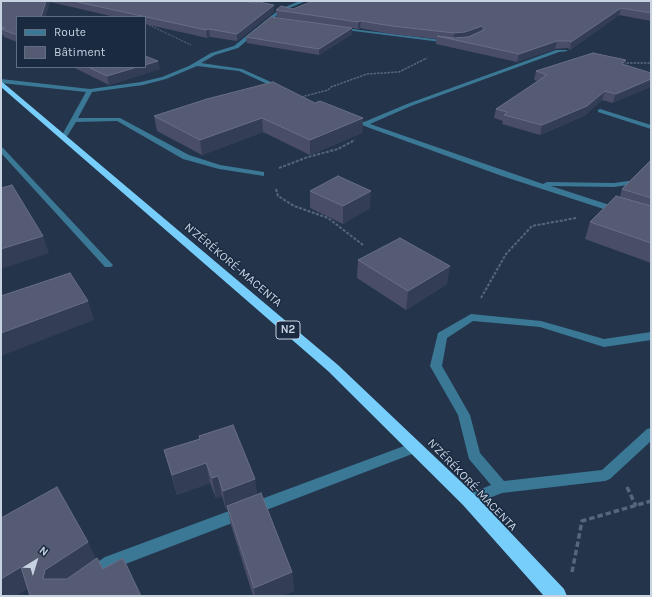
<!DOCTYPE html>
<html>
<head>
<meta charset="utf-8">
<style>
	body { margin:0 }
	#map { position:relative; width:652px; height:597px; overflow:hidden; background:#24354b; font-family:Karla,sans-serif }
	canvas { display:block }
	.frame { position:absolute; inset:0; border:2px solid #c8d3e2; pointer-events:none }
	.legend { position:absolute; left:16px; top:16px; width:130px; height:52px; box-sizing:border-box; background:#1a2b41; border:1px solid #606e81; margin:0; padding:5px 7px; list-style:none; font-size:12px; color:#c8d3e2 }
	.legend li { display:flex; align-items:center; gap:8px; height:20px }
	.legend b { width:20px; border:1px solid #606e81 }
	.north { position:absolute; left:16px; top:541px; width:40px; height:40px; -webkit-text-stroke:3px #1a2b41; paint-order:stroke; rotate:38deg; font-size:11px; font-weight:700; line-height:16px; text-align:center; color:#c8d3e2 }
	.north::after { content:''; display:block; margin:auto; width:14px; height:18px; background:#c8d3e2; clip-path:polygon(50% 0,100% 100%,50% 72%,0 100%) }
</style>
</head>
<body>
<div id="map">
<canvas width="652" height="597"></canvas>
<div class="frame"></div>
<ul class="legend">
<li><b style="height:5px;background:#3b7896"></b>Route</li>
<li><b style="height:11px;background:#565b74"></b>Bâtiment</li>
</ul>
<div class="north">N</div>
</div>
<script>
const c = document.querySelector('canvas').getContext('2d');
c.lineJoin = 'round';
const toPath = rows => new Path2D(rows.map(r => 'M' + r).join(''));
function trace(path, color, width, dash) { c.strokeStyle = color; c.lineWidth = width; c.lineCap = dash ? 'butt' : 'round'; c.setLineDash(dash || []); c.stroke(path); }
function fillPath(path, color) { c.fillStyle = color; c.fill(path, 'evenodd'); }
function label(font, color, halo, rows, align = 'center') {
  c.font = font + ' Karla,sans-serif'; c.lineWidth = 3; c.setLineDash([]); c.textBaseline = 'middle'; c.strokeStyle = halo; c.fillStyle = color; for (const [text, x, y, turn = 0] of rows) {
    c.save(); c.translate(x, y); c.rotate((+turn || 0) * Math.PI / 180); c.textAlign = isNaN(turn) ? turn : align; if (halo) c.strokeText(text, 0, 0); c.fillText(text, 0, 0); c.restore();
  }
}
const pathFar3 = toPath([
	[149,25,191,45]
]);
const pathFar2 = toPath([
	[623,63,651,63],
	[301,97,328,90,331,87,367,74,399,72,427,58]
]);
const pathFar1 = toPath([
	[279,168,308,157,338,149,355,140],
	[276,189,278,196,294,206,328,218,363,245],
	[481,298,506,254,532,226,576,218]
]);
const path = toPath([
	[627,487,636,506],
	[572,572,582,521,651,501]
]);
const minor = toPath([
	[300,1,306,1,282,11,238,48,215,55,201,63,242,69,282,87,282,89,278,89,239,71,197,66,166,79,143,85,92,92,78,118,120,118,189,155,220,165,264,172,264,176,219,169,183,159,117,121,76,122,66,138,62,138,61,137,86,92,1,83,1,79,90,89,141,82,162,77,189,66,211,53,234,46,280,9,300,1],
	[336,27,449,41,451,42,449,43,338,29,336,27],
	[556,50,566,50,568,51,559,52,411,106,370,124,543,184,547,182,614,183,635,180,635,184,614,187,551,186,622,209,623,211,622,213,616,213,502,176,367,127,347,118,350,116,364,122,407,104,556,50],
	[600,109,651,125,651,129,598,112,598,110,600,109],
	[1,147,3,148,111,263,113,265,111,267,105,267,1,153,1,147],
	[471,314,541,321,604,339,651,332,651,340,604,347,540,327,473,321,447,338,442,366,470,415,480,453,504,481,602,470,647,429,651,428,651,441,610,479,605,481,502,493,469,506,464,504,462,500,464,496,491,485,469,459,458,415,430,366,438,333,471,314],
	[415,442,420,443,422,447,420,451,115,568,92,583,86,580,84,575,86,570,105,557,415,442]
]);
const highway = toPath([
	[1,81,338,365,475,495,564,589,567,596,544,596,463,505,328,371,1,87,1,81]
]);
const wall = toPath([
	[1,1,244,1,274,12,237,41,210,37,207,38,145,24,145,17,115,17,50,2,45,17,17,17,17,42,4,37,3,35,1,34],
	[651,1,651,21,619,15,570,50,568,48,555,49,517,62,436,44,436,39,391,34,360,28,358,29,352,28,352,34,319,55,247,43,246,37,302,21,277,17,276,10,293,9],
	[626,60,613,103,602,100,584,116,540,135,502,124,503,121,494,118,496,109,538,81,534,80,536,71],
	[73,67,145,67,160,69,109,85],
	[315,103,363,118,362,133,310,155,263,132,202,155,157,131,154,116],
	[651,160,651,263,585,239,590,222,620,197,622,189],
	[310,191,370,208,343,224,310,208],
	[358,260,447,284,406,310,357,278],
	[199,436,257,495,292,572,294,591,281,596,253,596,231,525,228,510,226,510,222,496,216,498,210,483,177,495,164,450,199,439]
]);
const shadedWall = toPath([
	[46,1,49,1,50,2,45,17,41,17],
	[274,5,274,12,237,41,237,34],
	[621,8,619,15,570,50,571,42],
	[361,21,360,28,358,29,358,22],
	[482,26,481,34,464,40,453,40,454,33],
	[352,28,352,34,319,55,319,49],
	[209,29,210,37,207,38,206,30],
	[557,41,555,49,517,62,519,54],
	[626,60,624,68,622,64],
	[158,61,160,69,109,85,107,76,137,67,145,67,145,65],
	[651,79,651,87,613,103,616,94],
	[605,91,602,100,584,116,540,135,542,125],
	[262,118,263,132,202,155,200,140],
	[363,118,362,133,310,155,310,140],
	[371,191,370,208,343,224,343,206],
	[43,236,49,253,1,269,1,249],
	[450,266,447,284,406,310,408,291],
	[88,301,94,320,1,356,1,333],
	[206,463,210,483,177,495,172,475],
	[218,476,222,496,216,498,212,478],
	[255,479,258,499,227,506,228,510,226,510,223,491],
	[88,542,97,561,56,589,43,579,45,570],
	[21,567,32,586,16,596,5,596,1,590,1,579],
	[292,572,294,591,281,596,255,596,254,588]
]);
const building = toPath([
	[1,1,46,1,41,17,17,17,17,35,1,29,5,28,1,27,1,1],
	[73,1,244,1,254,3,259,2,274,5,237,34,209,29,206,30,73,1],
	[313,1,651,1,651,13,621,8,571,42,570,41,557,41,519,54,437,36,454,38,468,37,484,30,485,28,482,26,465,32,454,33,392,26,361,21,358,22,276,10,281,6,293,9,313,1],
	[271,17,352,28,319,49,246,37,271,17],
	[593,53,626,60,622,64,651,73,651,79,616,94,605,91,587,106,542,125,504,115,507,112,496,109,547,75,536,71,593,53],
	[145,56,158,61,145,65,145,56],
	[88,67,137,67,107,76,88,67],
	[273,82,315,103,320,101,363,118,310,140,262,118,200,140,154,116,207,99,273,82],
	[651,160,651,198,622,189,651,160],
	[338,176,371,191,343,206,310,191,338,176],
	[12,185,43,236,1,249,1,188,12,185],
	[616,196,651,206,651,243,590,222,616,196],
	[400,238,450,266,408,291,358,260,400,238],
	[70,273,88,301,1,333,1,296,70,273],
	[233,425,255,479,223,491,218,476,212,478,206,463,172,475,164,450,200,439,199,436,233,425],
	[57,487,88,542,45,570,43,579,67,579,97,558,103,569,123,558,141,596,30,596,21,567,1,579,1,518,57,487],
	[261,493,292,572,254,588,227,506,261,493]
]);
const shields = [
	[288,330,24]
];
const shieldNames = [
	["N2",288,330]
];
const streetNames = [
	["N'ZÉRÉKORÉ-MACENTA",233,265,40],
	["N'ZÉRÉKORÉ-MACENTA",472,485,46]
];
trace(pathFar3, '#57667a', 1, [2, 1]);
trace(pathFar2, '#57667a', 1.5, [2.5, 1]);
trace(pathFar1, '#57667a', 2, [3, 1.5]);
trace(path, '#57667a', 3.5, [5.5, 3]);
fillPath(minor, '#3b7896');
fillPath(highway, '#78cefb');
fillPath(wall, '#494d67');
fillPath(shadedWall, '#343d56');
fillPath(building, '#565b74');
trace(building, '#686e86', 1);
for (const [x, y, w] of shields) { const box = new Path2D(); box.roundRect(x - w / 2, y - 9, w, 18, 3); c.fillStyle = '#1a2b41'; c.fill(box); trace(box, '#c8d3e2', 1); }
label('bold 11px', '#c8d3e2', null, shieldNames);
label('12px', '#c8d3e2', '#1a2b41', streetNames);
</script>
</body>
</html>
